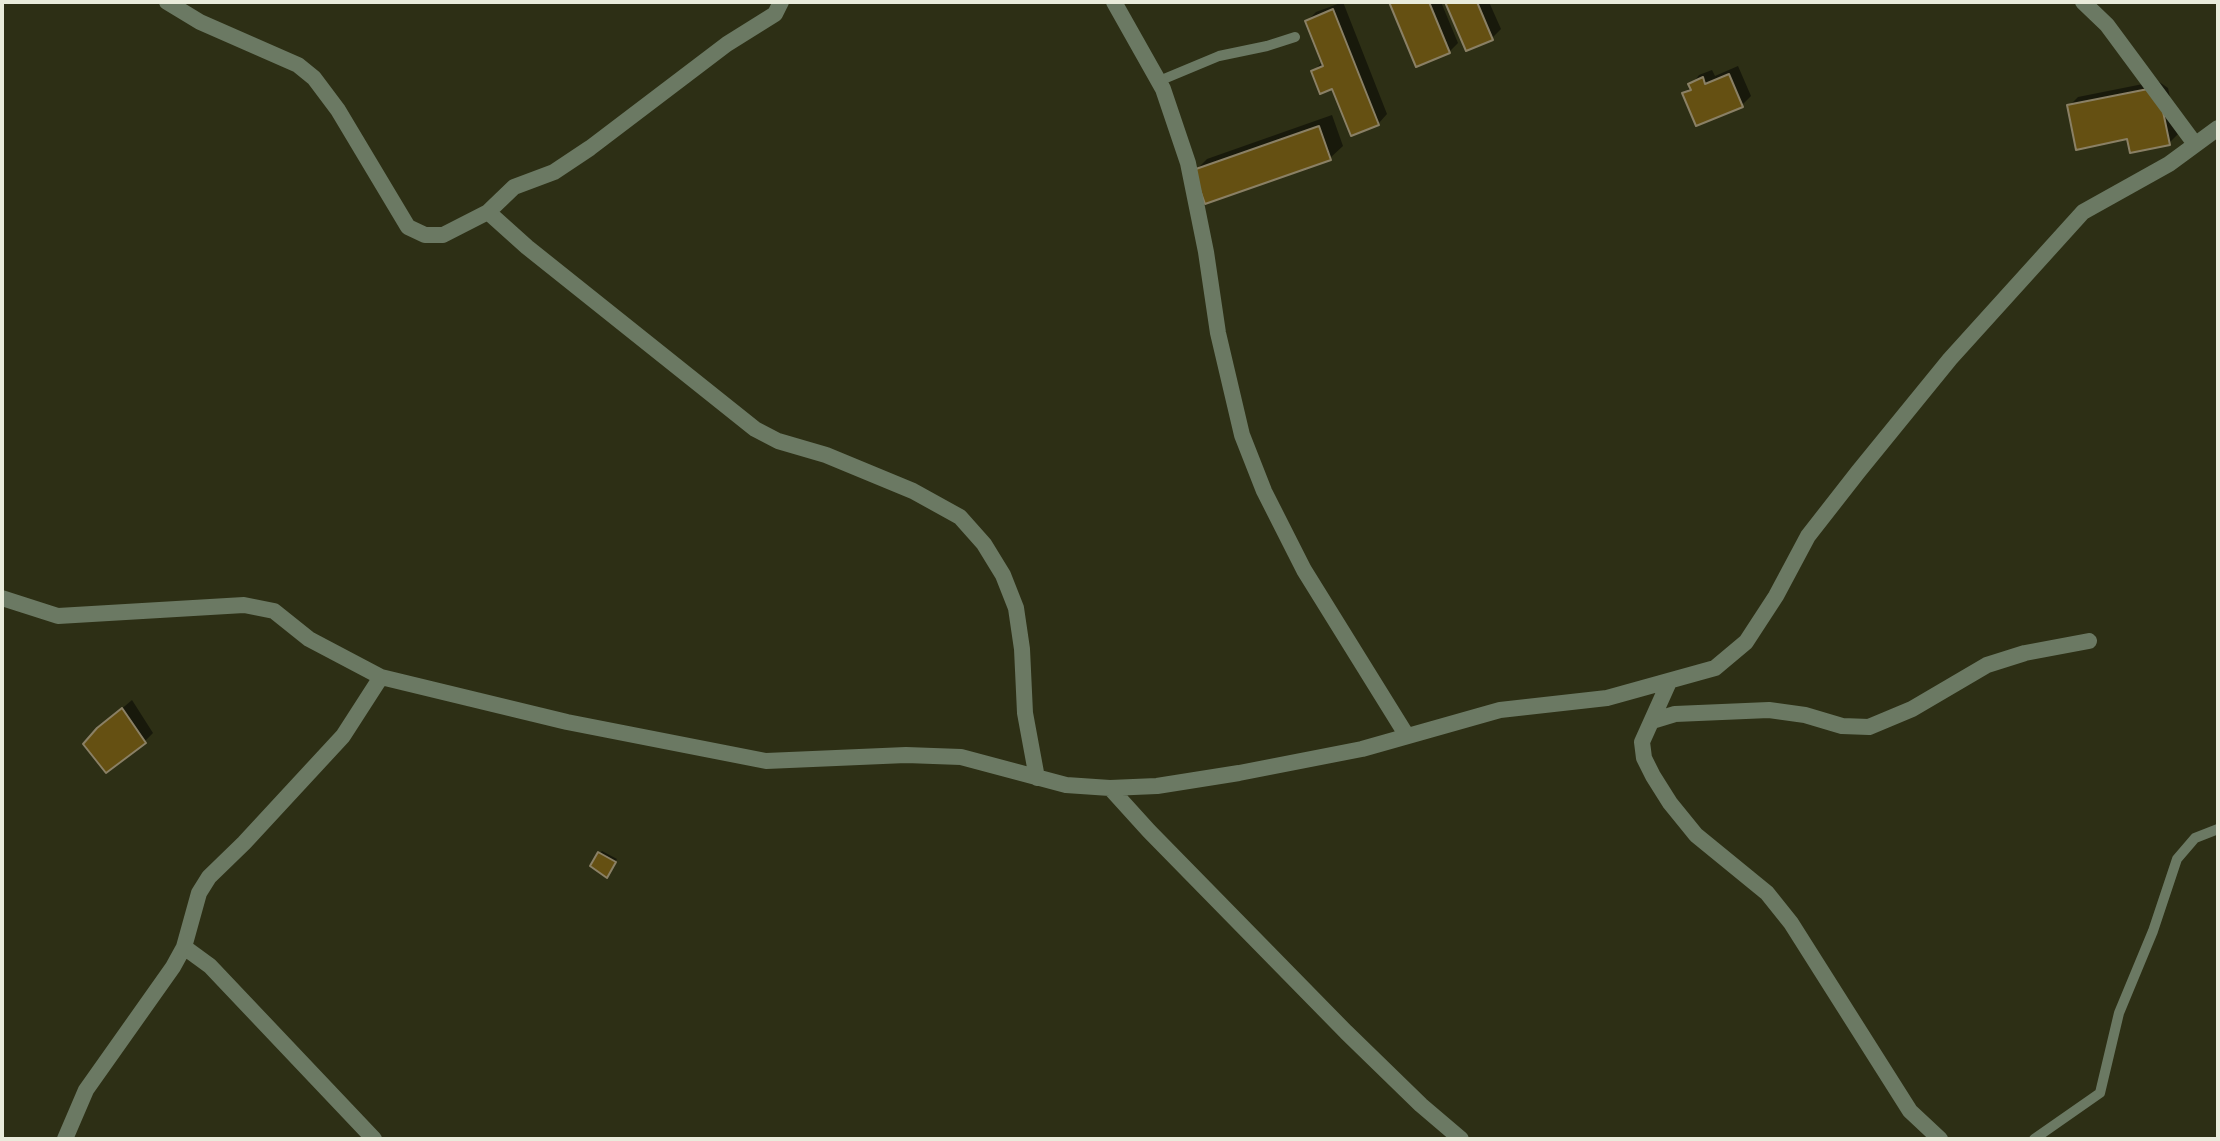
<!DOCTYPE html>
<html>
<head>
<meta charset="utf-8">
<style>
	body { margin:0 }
	#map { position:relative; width:2220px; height:1141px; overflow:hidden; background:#2d2f15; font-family:Montserrat,sans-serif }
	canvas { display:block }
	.frame { position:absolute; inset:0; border:4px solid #e9ebdb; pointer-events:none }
</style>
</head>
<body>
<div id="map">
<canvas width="2220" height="1141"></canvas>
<div class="frame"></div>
</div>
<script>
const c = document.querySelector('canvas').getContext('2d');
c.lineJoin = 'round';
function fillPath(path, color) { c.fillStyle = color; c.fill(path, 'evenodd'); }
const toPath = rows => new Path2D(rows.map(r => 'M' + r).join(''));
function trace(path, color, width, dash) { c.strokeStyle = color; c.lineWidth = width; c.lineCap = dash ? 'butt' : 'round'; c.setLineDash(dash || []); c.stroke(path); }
const shadow = toPath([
	[1343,2,1387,114,1378,124,1313,72,1323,61,1307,21,1316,12],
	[1391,2,1441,2,1458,43,1449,52],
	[1447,2,1489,2,1501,29,1492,38],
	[1738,66,1751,96,1742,105,1685,94,1699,75,1712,70,1715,76],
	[2158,81,2168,88,2178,134,2169,143,2129,137,2069,106,2078,97],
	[1332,115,1343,146,1330,158,1206,202,1195,171,1207,159],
	[132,700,153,733,144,742,98,729],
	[602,851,617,859,608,873,600,853]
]);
const building = toPath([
	[1389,2,1429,2,1450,53,1416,67,1389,2],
	[1445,2,1477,2,1493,40,1466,51,1445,2],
	[1333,9,1379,125,1351,136,1332,89,1320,94,1311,71,1323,66,1305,21,1333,9],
	[1729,74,1743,107,1696,126,1682,93,1691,90,1688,84,1703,77,1705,84,1729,74],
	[2148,89,2160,97,2170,145,2130,153,2127,139,2076,150,2067,105,2148,89],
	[1319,126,1331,160,1205,204,1193,170,1319,126],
	[122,708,146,743,106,773,83,744,97,728,122,708],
	[598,852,616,862,607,878,590,866,598,852]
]);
const lane = toPath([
	[1159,81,1219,56,1267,46,1295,37],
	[2034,1139,2100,1093,2119,1013,2153,931,2177,859,2195,838,2218,829]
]);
const street = toPath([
	[167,2,200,22,298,65,314,78,338,110,408,227,425,235,443,235,488,212,527,247,755,429,778,441,826,455,913,491,960,517,984,544,1003,575,1016,608,1022,649,1025,713,1037,778],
	[1114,2,1163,89,1188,163,1206,252,1218,333,1242,435,1264,491,1304,570,1407,736],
	[2083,2,2107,25,2195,144],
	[488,212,514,187,554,172,590,148,727,44,775,14,781,2],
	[2,598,58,616,244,605,274,611,309,639,381,677,567,722,766,761,906,755,961,757,1066,785,1110,788,1157,786,1239,773,1362,749,1500,710,1607,698,1715,668,1746,642,1776,596,1808,536,1858,472,1950,359,2083,212,2169,164,2218,128],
	[1669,682,1642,742,1644,758,1653,776,1670,803,1696,835,1767,893,1791,923,1910,1111,1940,1139],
	[1652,721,1675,714,1769,710,1805,715,1842,726,1869,727,1912,709,1987,665,2025,653,2089,641],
	[1110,788,1149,831,1346,1032,1421,1105,1461,1139],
	[184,947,210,966,374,1139],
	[65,1139,86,1090,173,967,184,947,199,893,209,877,244,843,343,736,381,677]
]);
fillPath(shadow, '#0007');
fillPath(building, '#655012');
trace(building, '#8a8065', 2);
trace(lane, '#6b7963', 10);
trace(street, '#6b7963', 16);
</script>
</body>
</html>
